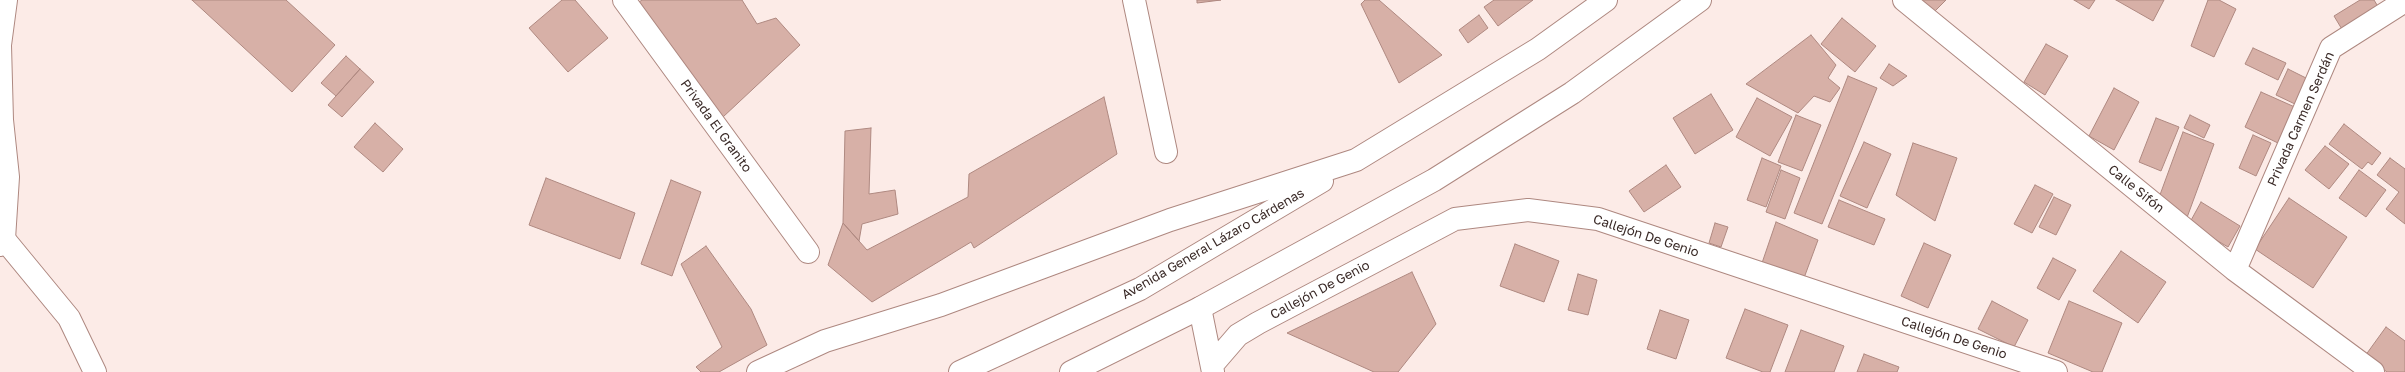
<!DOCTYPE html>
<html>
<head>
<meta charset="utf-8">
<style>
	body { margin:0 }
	canvas { display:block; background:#fcebe7 }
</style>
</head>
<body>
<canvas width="2405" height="372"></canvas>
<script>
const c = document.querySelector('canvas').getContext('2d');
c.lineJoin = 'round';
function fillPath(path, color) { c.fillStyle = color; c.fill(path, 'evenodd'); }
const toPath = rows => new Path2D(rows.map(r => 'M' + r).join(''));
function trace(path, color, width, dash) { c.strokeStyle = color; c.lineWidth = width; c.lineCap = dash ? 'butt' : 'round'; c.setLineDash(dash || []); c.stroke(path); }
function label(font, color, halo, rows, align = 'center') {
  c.font = font + ' "Golos Text",sans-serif'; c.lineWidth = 3.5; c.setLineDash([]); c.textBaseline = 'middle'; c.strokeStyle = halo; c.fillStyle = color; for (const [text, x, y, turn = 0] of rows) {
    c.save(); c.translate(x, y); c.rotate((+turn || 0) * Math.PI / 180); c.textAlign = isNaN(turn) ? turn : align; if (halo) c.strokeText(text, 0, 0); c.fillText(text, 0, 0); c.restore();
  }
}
const building = toPath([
	[192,0,286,0,335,45,292,92,192,0],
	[562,0,575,0,608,38,568,72,529,28,562,0],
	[642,0,742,0,757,24,776,18,800,45,723,117,636,4,642,0],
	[1197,0,1221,0,1197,3,1197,0],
	[1365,0,1379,0,1442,55,1399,83,1361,4,1365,0],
	[1494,0,1533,0,1498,26,1484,7,1494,0],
	[1913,0,1946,0,1929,17,1913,0],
	[2074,0,2095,0,2089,9,2074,0],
	[2116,0,2164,0,2153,21,2116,0],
	[2208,0,2219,0,2236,9,2214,57,2191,46,2208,0],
	[2360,0,2374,0,2382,13,2346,36,2334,16,2360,0],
	[1479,15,1488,28,1468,43,1459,30,1479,15],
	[1842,18,1876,46,1855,72,1821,44,1842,18],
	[1811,35,1836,65,1828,78,1840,88,1830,102,1814,96,1798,113,1746,84,1811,35],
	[2046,44,2068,56,2045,95,2024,82,2046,44],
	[2253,48,2286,63,2278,80,2245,64,2253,48],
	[346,56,360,69,336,96,321,83,346,56],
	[1889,64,1907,76,1893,86,1880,78,1889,64],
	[360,69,374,82,342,117,328,105,360,69],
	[2288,69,2308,79,2297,105,2276,95,2288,69],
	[1848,76,1877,88,1822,224,1794,213,1848,76],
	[2114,88,2139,102,2114,150,2089,136,2114,88],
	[2261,92,2297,108,2280,144,2245,127,2261,92],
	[1711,94,1733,130,1695,154,1673,118,1711,94],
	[1104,97,1117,154,974,248,971,242,872,302,828,265,843,223,867,250,968,197,969,174,1104,97],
	[1757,98,1792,117,1770,156,1736,137,1757,98],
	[1796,115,1821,125,1802,171,1778,162,1796,115],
	[2190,115,2210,125,2204,138,2184,128,2190,115],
	[2156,118,2179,127,2161,171,2139,162,2156,118],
	[375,123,403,149,383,172,354,147,375,123],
	[2344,124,2381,153,2372,165,2368,162,2362,169,2329,144,2344,124],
	[871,128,869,194,895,190,898,214,862,224,859,241,843,223,845,131,871,128],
	[2183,132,2214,144,2185,223,2157,203,2183,132],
	[2253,135,2271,143,2256,176,2239,168,2253,135],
	[1864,142,1891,154,1867,208,1840,196,1864,142],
	[1913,143,1957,158,1935,221,1896,195,1913,143],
	[2325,146,2349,164,2329,189,2305,170,2325,146],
	[1762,158,1781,166,1766,207,1747,200,1762,158],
	[2390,158,2405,169,2405,224,2386,209,2399,192,2377,175,2390,158],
	[1666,165,1681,187,1644,212,1629,191,1666,165],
	[1781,170,1800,178,1785,219,1766,212,1781,170],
	[2359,170,2386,190,2366,217,2339,198,2359,170],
	[546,178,635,213,620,259,529,225,546,178],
	[671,180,701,192,672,276,641,264,671,180],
	[2035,185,2053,194,2032,233,2014,224,2035,185],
	[2054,197,2071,205,2056,235,2039,227,2054,197],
	[2289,198,2347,237,2313,288,2255,249,2289,198],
	[1839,200,1885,219,1874,245,1828,227,1839,200],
	[2201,202,2240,226,2228,247,2189,224,2201,202],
	[1776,222,1818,240,1804,278,1762,263,1776,222],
	[1715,223,1728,227,1721,247,1709,243,1715,223],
	[1924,243,1951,255,1928,308,1901,296,1924,243],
	[1515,244,1559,261,1544,302,1500,286,1515,244],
	[706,246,751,309,767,345,719,372,701,372,696,367,722,347,681,264,706,246],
	[2121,251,2166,282,2138,323,2093,291,2121,251],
	[2053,258,2076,270,2059,300,2037,288,2053,258],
	[1412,272,1436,324,1398,372,1374,372,1287,333,1412,272],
	[1578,274,1597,280,1588,315,1568,310,1578,274],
	[1992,301,2028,320,2014,347,1978,329,1992,301],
	[2069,301,2122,323,2102,372,2093,372,2048,353,2069,301],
	[1745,309,1788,325,1770,372,1763,372,1726,358,1745,309],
	[1660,310,1689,320,1676,359,1647,349,1660,310],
	[2386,327,2405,341,2405,372,2387,372,2365,356,2386,327],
	[1801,330,1844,346,1834,372,1785,372,1801,330],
	[1864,354,1899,367,1897,372,1857,372,1864,354]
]);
const lane = toPath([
	[4,239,69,318,95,372]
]);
const street = toPath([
	[624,0,808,252],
	[1134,0,1166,152],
	[1904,0,2235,270,2373,372],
	[0,245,4,239,8,177,2,120,0,45,6,0],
	[2235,270,2331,48,2405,1],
	[1200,308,1213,372],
	[1213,364,1238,335,1258,323,1455,219,1528,210,1598,219,2056,372]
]);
const primary = toPath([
	[758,372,825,341,941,305,1170,220,1356,160,1538,49,1606,0],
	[960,372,1140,289,1322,181],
	[1071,372,1200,308,1434,180,1572,93,1700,0]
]);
const streetNames = [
	["Privada Carmen Serdán",2301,119,-66],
	["Privada El Granito",716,126,54],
	["Calle Sifón",2136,189,39],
	["Callejón De Genio",1646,236,18],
	["Avenida General Lázaro Cárdenas",1213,244,-30],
	["Callejón De Genio",1320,290,-28],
	["Callejón De Genio",1954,338,18]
];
fillPath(building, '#d7b0a7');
trace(building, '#af8981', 1);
trace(lane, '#ae8880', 24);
trace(street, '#ae8880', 24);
trace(primary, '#ae8880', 24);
trace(lane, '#fff', 22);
trace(street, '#fff', 22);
trace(primary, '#fff', 22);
label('13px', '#392926', '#fff', streetNames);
</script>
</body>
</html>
